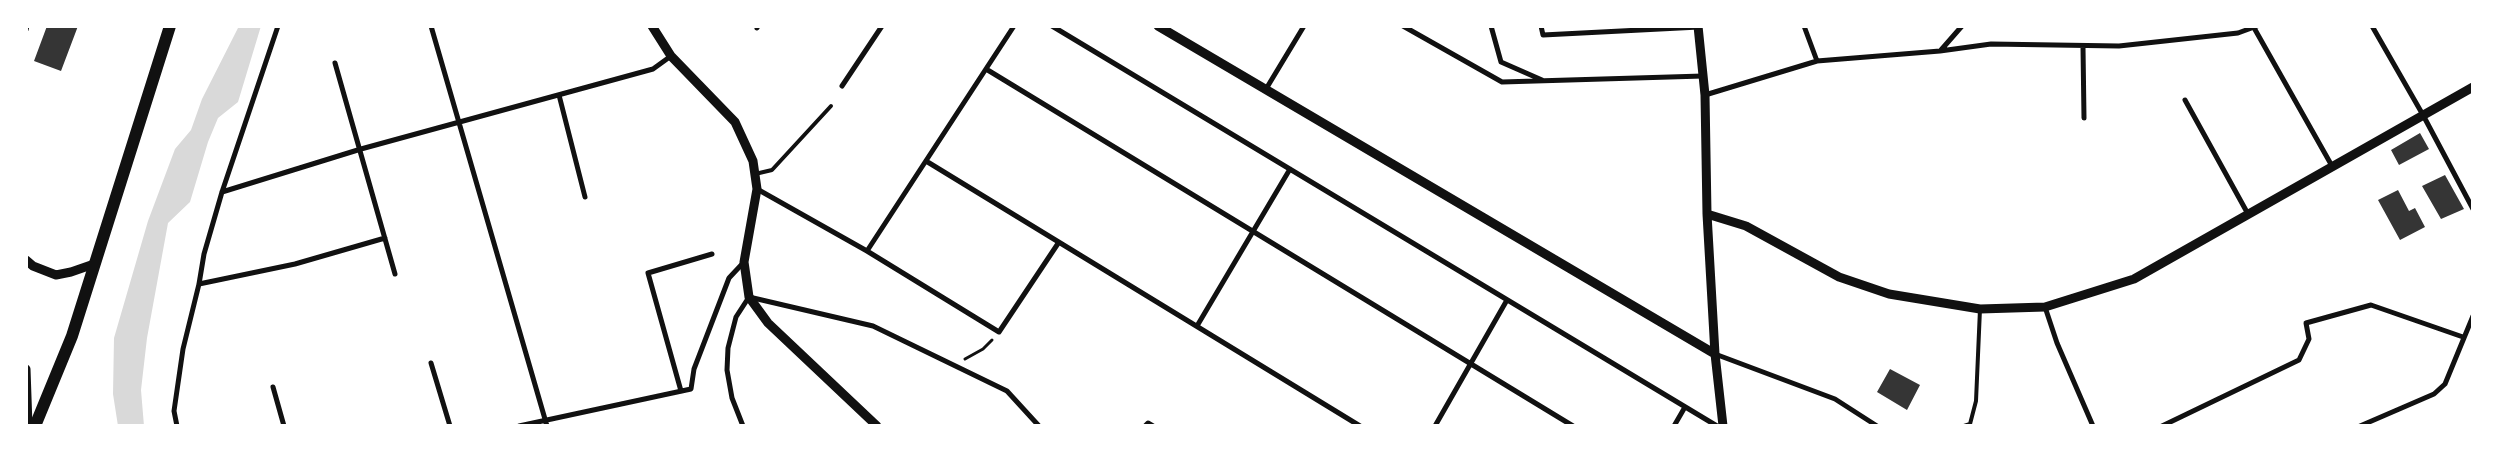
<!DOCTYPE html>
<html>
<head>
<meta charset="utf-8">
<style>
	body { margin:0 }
	#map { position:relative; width:2499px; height:452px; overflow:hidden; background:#fff; font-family:"Titillium Web",sans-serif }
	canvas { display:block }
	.frame { position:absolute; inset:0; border:28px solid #fff; pointer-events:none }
</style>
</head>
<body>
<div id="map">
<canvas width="2499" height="452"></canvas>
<div class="frame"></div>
</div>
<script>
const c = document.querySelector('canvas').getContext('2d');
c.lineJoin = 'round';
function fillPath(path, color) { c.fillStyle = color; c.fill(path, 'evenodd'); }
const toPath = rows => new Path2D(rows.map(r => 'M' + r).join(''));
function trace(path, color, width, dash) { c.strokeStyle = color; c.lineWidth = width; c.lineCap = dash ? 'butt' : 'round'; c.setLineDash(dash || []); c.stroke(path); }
const water = toPath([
	[239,26,261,26,238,102,218,118,208,142,190,202,168,223,147,338,141,390,144,426,118,426,113,394,114,338,148,221,175,149,191,130,202,99]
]);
const building = toPath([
	[47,26,78,26,61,71,34,61],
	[2420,133,2429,149,2399,165,2391,150],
	[2445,175,2464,209,2441,219,2422,186],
	[2398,190,2409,211,2415,208,2425,227,2400,240,2378,200],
	[1890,369,1920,385,1907,410,1877,392]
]);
const path = toPath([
	[965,359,983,349,992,340]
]);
const service = toPath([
	[755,174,772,170,831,106],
	[1964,426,1970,424,1976,401,1980,309]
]);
const minor = toPath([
	[431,26,547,426],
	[1052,26,1717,426],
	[1403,26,1502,82,1703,76],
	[1491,26,1501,62,1542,80],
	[1541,26,1543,35,1699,27],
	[1804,26,1817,61],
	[2253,26,2332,166],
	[2372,26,2423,115,2473,209],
	[757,28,758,26],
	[26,30,27,26],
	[2083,47,2084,118],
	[1941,50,1962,26],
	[335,63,395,274],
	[986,69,1573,426],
	[842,86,882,26],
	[1266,89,1304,26],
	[559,95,585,197],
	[1705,95,1817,61,1940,51,1991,44,2119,46,2238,33,2257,26],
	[2185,100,2248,214],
	[926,161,1360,426],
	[757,189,867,251,999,332,1059,242],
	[222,192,361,149,653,69,671,56],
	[867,251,1014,26],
	[199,284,295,264,385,238],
	[2045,307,2057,343,2093,426],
	[1197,326,1290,169],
	[1715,354,1835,399,1877,426],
	[431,363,450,426],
	[273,387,284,426],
	[681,391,648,273,712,254],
	[177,426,174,411,183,349,199,284,204,254,222,192,278,26],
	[519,426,691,389,694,369,729,278,744,262],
	[743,426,732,398,727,370,728,348,736,317,749,297,873,326,1007,391,1039,426],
	[1145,426,1148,423,1153,426],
	[1435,426,1507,300],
	[1674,426,1685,407],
	[2162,426,2299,360,2309,339,2306,323,2371,305,2463,337],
	[2360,426,2434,394,2445,384,2473,316]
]);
const tertiary = toPath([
	[652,26,671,56,735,122,753,161,757,189,744,262,749,297,768,323,877,426],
	[1158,26,1715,354],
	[1698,26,1705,95,1707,214,1715,354,1723,426],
	[1707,214,1746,226,1839,277,1889,294,1980,309,2045,307,2134,279,2473,87],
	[26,260,33,266,56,275,71,272,94,264],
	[26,369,28,426]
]);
const primary = toPath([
	[35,426,72,336,170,26]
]);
fillPath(water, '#d9d9d9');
fillPath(building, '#353535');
trace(path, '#111', 3);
trace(service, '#111', 4);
trace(minor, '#111', 5);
trace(tertiary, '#111', 9);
trace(primary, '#111', 12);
</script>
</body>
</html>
